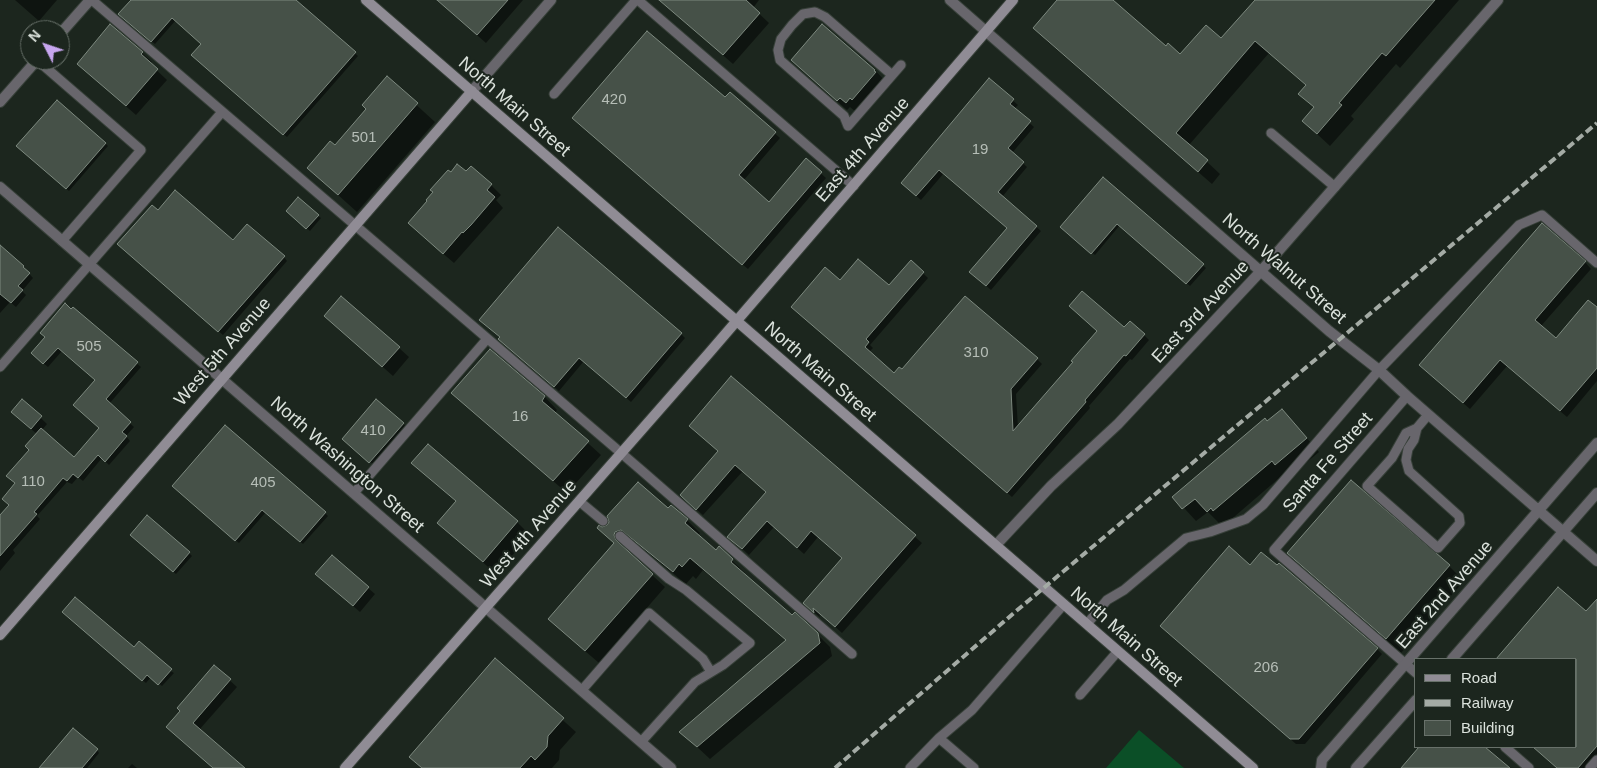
<!DOCTYPE html>
<html>
<head>
<meta charset="utf-8">
<style>
	body { margin:0 }
	#map { position:relative; width:1597px; height:768px; overflow:hidden; background:#1c261e; font-family:Helvetica,sans-serif }
	canvas { display:block }
	.legend { position:absolute; left:1414px; top:658px; width:162px; height:90px; box-sizing:border-box; background:#1c261e; border:1px solid #68716a; margin:0; padding:6px 9px; list-style:none; font-size:15px; color:#dbe2dc }
	.legend li { display:flex; align-items:center; gap:10px; height:25px }
	.legend b { width:25px; border:1px solid #68716a }
	.north { position:absolute; left:20px; top:20px; width:50px; height:50px; box-sizing:border-box; background:#1c261e; border:1px solid #68716a; border-radius:50%; rotate:311deg; font-size:14px; font-weight:700; line-height:20px; text-align:center; color:#dbe2dc }
	.north::after { content:''; display:block; margin:auto; width:18px; height:22px; background:#c7a6ef; clip-path:polygon(50% 0,100% 100%,50% 72%,0 100%) }
</style>
</head>
<body>
<div id="map">
<canvas width="1597" height="768"></canvas>
<ul class="legend">
<li><b style="height:6px;background:#908c95"></b>Road</li>
<li><b style="height:6px;background:#a4aba5"></b>Railway</li>
<li><b style="height:14px;background:#465148"></b>Building</li>
</ul>
<div class="north">N</div>
</div>
<script>
const c = document.querySelector('canvas').getContext('2d');
c.lineJoin = 'round';
function fillPath(path, color) { c.fillStyle = color; c.fill(path, 'evenodd'); }
const toPath = rows => new Path2D(rows.map(r => 'M' + r).join(''));
function trace(path, color, width, dash) { c.strokeStyle = color; c.lineWidth = width; c.lineCap = dash ? 'butt' : 'round'; c.setLineDash(dash || []); c.stroke(path); }
function label(font, color, halo, rows, align = 'center') {
  c.font = font + ' Helvetica,sans-serif'; c.lineWidth = 4; c.setLineDash([]); c.textBaseline = 'middle'; c.strokeStyle = halo; c.fillStyle = color; for (const [text, x, y, turn = 0] of rows) {
    c.save(); c.translate(x, y); c.rotate((+turn || 0) * Math.PI / 180); c.textAlign = isNaN(turn) ? turn : align; if (halo) c.strokeText(text, 0, 0); c.fillText(text, 0, 0); c.restore();
  }
}
const green = toPath([
	[1139,730,1184,768,1106,768]
]);
const shadow = toPath([
	[15,0,57,0,39,21],
	[132,0,294,0,358,56,287,137,196,58,203,44,176,20,155,44,123,17],
	[437,0,523,0,486,43],
	[660,0,759,0,753,8,769,23,733,64],
	[1059,0,1111,0,1166,48,1180,56,1222,40,1256,0,1459,0,1400,68,1396,64,1351,116,1354,119,1330,146,1303,121,1315,108,1300,94,1307,86,1269,53,1189,145,1220,174,1212,184,1047,41,1035,28],
	[142,53,152,62,150,64,167,80,136,115,88,73],
	[802,70,875,70,884,80,856,112,850,107,847,110],
	[387,78,435,122,357,212,308,168,335,147,368,109],
	[989,80,1018,105,1014,109,1034,127,1012,153,1027,167,1002,197,1041,231,991,290,975,276,1008,229,944,173,921,200,907,188],
	[730,94,780,138,743,181,769,203,806,160,826,178,748,269,579,123,725,99],
	[105,143,108,146,69,191,21,149],
	[466,173,491,185,501,195,496,200,503,208,454,263,419,233,434,192,451,174],
	[1103,179,1206,268,1190,286,1120,225,1095,255,1064,229],
	[287,211,318,216,321,218,310,231],
	[158,212,233,242,284,257,287,261,223,335,123,248],
	[0,247,23,267,33,278,22,291,26,295,16,307,10,302,0,313],
	[911,262,928,278,870,345,873,348,869,352,894,375,902,371,1037,359,1042,364,1016,394,1018,428,1144,335,1149,340,1132,360,1130,359,1089,406,1090,408,1012,497,798,312,840,282,889,287],
	[1585,262,1591,269,1541,326,1556,339,1597,309,1597,381,1567,417,1507,366,1470,409,1427,372],
	[73,309,141,367,109,404,134,427,126,436,130,441,109,465,102,458,83,481,78,477,72,484,67,482,37,516,40,519,13,550,15,553,0,571,0,533,16,484,37,434,19,419,23,401,47,424,42,430,74,459,101,428,97,381,62,351,48,367,36,357],
	[335,325,399,348,409,357,393,376],
	[681,334,685,338,631,402,584,361,559,391,504,344],
	[490,350,545,397,557,410,555,413,601,455,567,493,466,406],
	[732,378,922,543,842,633,819,612,820,617,811,610,843,559,818,537,804,554,774,527,749,555,736,543,767,493,743,471,703,515,688,502,719,452],
	[1282,410,1319,452,1289,477,1285,473,1227,523,1225,521,1220,524,1208,512,1196,521,1174,497],
	[403,423,405,426,373,464,346,442],
	[428,446,517,522,530,535,496,574,452,535,457,502,426,475],
	[176,489,325,513,328,516,303,544,266,512,239,543],
	[668,510,687,520,700,533,698,535,716,551,719,548,745,573,743,575,792,617,817,634,830,647,832,656,710,759,681,732,787,641,703,570,696,579,693,576,686,584,635,542,628,545,626,549,627,552,665,587,599,663,563,632,615,544,602,529],
	[134,538,189,553,192,556,176,574],
	[1289,553,1449,566,1464,581,1401,653,1304,568],
	[332,557,375,594,360,612,323,580],
	[1250,566,1377,649,1382,654,1305,744,1296,744,1167,632],
	[1558,589,1587,613,1597,608,1597,768,1557,768,1533,747,1576,747,1576,659,1498,659],
	[66,615,134,649,174,673,162,686,151,677,146,683],
	[496,660,576,732,560,750,559,760,552,768,422,768,411,757],
	[214,666,237,687,199,730,243,768,214,768,174,734],
	[1421,747,1483,747,1508,768,1403,768],
	[97,750,99,753,87,768,41,768],
	[132,764,137,768,128,768]
]);
const building = toPath([
	[131,0,296,0,356,52,283,135,191,55,201,44,172,18,151,42,118,14,131,0],
	[437,0,508,0,477,35,437,0],
	[659,0,746,0,760,13,723,55,659,0],
	[1057,0,1113,0,1166,46,1168,43,1180,54,1206,25,1221,38,1255,0,1435,0,1386,56,1382,53,1339,103,1342,105,1317,134,1302,121,1314,107,1298,94,1306,85,1255,41,1176,133,1208,160,1198,172,1033,28,1057,0],
	[110,24,143,52,141,54,158,69,126,106,77,64,110,24],
	[822,24,875,70,874,71,876,72,852,100,850,98,846,103,840,98,837,101,791,60,822,24],
	[647,31,725,97,730,92,776,132,739,175,769,202,806,158,822,172,742,265,572,118,647,31],
	[387,76,418,103,338,195,307,168,330,141,335,145,366,109,362,105,387,76],
	[989,78,1014,99,1010,104,1031,121,1008,148,1024,162,998,192,1037,226,986,286,969,272,1007,228,939,170,916,196,901,183,989,78],
	[57,100,106,143,66,189,16,146,57,100],
	[457,164,466,171,471,166,492,184,487,190,495,197,471,225,463,233,462,232,443,254,408,223,427,201,426,200,433,192,430,190,448,170,451,172,457,164],
	[1103,177,1204,264,1186,284,1117,224,1091,254,1060,227,1103,177],
	[175,190,233,240,247,224,285,256,218,332,117,244,152,205,158,210,175,190],
	[298,197,319,215,306,229,286,211,298,197],
	[1542,223,1586,261,1535,320,1556,338,1588,300,1597,307,1597,368,1560,411,1500,360,1463,403,1419,365,1542,223],
	[558,227,682,333,626,398,579,358,554,387,498,339,500,337,479,320,558,227],
	[0,245,24,266,23,267,30,273,18,286,23,290,11,303,0,294,0,245],
	[858,259,889,285,911,260,924,272,866,339,869,342,865,347,894,373,899,367,902,369,965,296,1038,358,1011,389,1013,431,1073,362,1071,361,1097,331,1069,306,1082,291,1124,327,1130,321,1145,334,1126,356,1124,355,1085,400,1086,402,1007,493,791,307,825,267,840,280,858,259],
	[341,296,400,347,382,367,324,316,341,296],
	[65,303,71,309,73,307,138,362,106,399,131,422,122,432,127,436,105,462,98,455,78,478,73,474,67,481,63,478,34,512,37,514,0,556,0,515,9,505,2,499,15,483,6,476,29,450,25,446,41,428,74,457,99,428,73,405,95,380,58,348,43,364,31,353,45,337,40,333,65,303],
	[490,349,545,396,542,401,589,441,553,481,451,393,490,349],
	[731,376,916,535,835,627,813,608,814,613,803,603,842,558,811,531,797,548,767,521,742,549,727,537,766,492,735,465,696,510,680,495,718,451,689,426,731,376],
	[22,399,42,416,31,429,11,412,22,399],
	[376,399,404,423,369,463,342,439,376,399],
	[1282,409,1307,438,1275,465,1272,461,1213,511,1211,508,1207,512,1195,499,1182,509,1172,497,1265,418,1267,421,1282,409],
	[225,425,326,512,300,542,262,510,235,541,172,486,225,425],
	[428,444,518,521,483,562,437,523,456,501,411,463,428,444],
	[1351,480,1450,565,1386,639,1287,553,1351,480],
	[638,482,668,508,671,505,688,519,685,523,716,550,719,546,733,559,731,562,792,615,795,612,818,633,820,643,697,747,679,732,786,640,690,558,682,567,679,564,673,572,621,530,615,532,614,535,616,540,653,574,585,651,548,619,614,543,597,528,599,525,602,527,607,525,609,522,607,516,638,482],
	[147,515,190,552,173,572,130,535,147,515],
	[1229,546,1250,565,1261,552,1277,565,1279,563,1378,648,1299,739,1290,739,1160,626,1229,546],
	[332,555,369,587,353,606,315,574,332,555],
	[1558,587,1586,611,1597,599,1597,746,1578,768,1557,768,1533,747,1576,747,1576,659,1496,659,1558,587],
	[75,597,134,647,139,641,172,669,158,685,147,675,142,681,62,612,75,597],
	[495,658,564,718,548,736,547,747,535,760,531,756,520,768,422,768,409,757,495,658],
	[214,665,231,679,193,723,245,768,213,768,166,727,180,711,177,708,214,665],
	[73,728,98,749,82,768,39,768,73,728],
	[1419,747,1485,747,1510,768,1401,768,1419,747]
]);
const lane = toPath([
	[92,0,641,470,852,654],
	[638,0,854,186],
	[37,60,141,150,62,241],
	[892,75,825,17,815,12,803,14,792,25,781,39,778,50,780,60,844,116,848,126,901,65],
	[554,94,636,0],
	[1271,133,1335,187],
	[0,367,222,112],
	[1407,396,1274,550,1416,673],
	[1417,428,1406,433,1392,458,1367,486,1438,548,1460,523,1459,516,1409,471,1406,460,1408,449,1414,440,1417,428,1428,415],
	[354,493,487,339],
	[579,501,603,521],
	[620,536,669,579,686,590,750,643,723,665,695,682,641,742],
	[1087,624,1107,600,1124,590,1186,538,1210,532,1246,519,1263,505,1379,370,1519,225,1542,215,1597,263],
	[582,690,649,613,703,659,711,672],
	[1080,695,1118,651],
	[939,738,974,768],
	[1505,747,1529,768],
	[910,768,939,738,972,710,1064,604],
	[1590,768,1597,760]
]);
const street = toPath([
	[950,0,1329,331,1379,370,1407,396,1597,561],
	[60,34,90,0],
	[472,91,551,0],
	[0,102,37,60],
	[0,187,671,768],
	[996,545,1051,486,1118,424,1261,271,1498,0],
	[1452,659,1597,493],
	[1321,768,1322,760,1597,443],
	[1356,768,1416,700]
]);
const secondary = toPath([
	[366,0,1253,768],
	[0,635,472,91],
	[345,768,709,353,1013,0]
]);
const rail = toPath([
	[835,768,1015,612,1597,123]
]);
const numberNames = [
	["420",614,100],
	["501",364,138],
	["19",980,150],
	["505",89,347],
	["310",976,353],
	["16",520,417],
	["410",373,431],
	["110",33,482],
	["405",263,483],
	["206",1266,668]
];
const streetNames = [
	["North Main Street",514,107,41],
	["East 4th Avenue",863,150,-49],
	["North Walnut Street",1284,269,41],
	["East 3rd Avenue",1201,312,-47],
	["West 5th Avenue",223,352,-49],
	["North Main Street",820,372,41],
	["Santa Fe Street",1328,463,-49],
	["North Washington Street",347,465,41],
	["West 4th Avenue",529,534,-49],
	["East 2nd Avenue",1445,595,-49],
	["North Main Street",1126,637,41]
];
fillPath(green, '#0b4f27');
fillPath(shadow, '#0007');
fillPath(building, '#465148');
trace(building, '#7d897f', 1);
trace(lane, '#374039', 11);
trace(street, '#374039', 12);
trace(secondary, '#374039', 12);
trace(lane, '#68666c', 9);
trace(street, '#68666c', 10);
trace(secondary, '#908c95', 10);
trace(rail, '#a4aba5', 4, [8, 4]);
label('15px', '#b6beb7', null, numberNames);
label('18px', '#dbe2dc', '#1c261e', streetNames);
</script>
</body>
</html>
